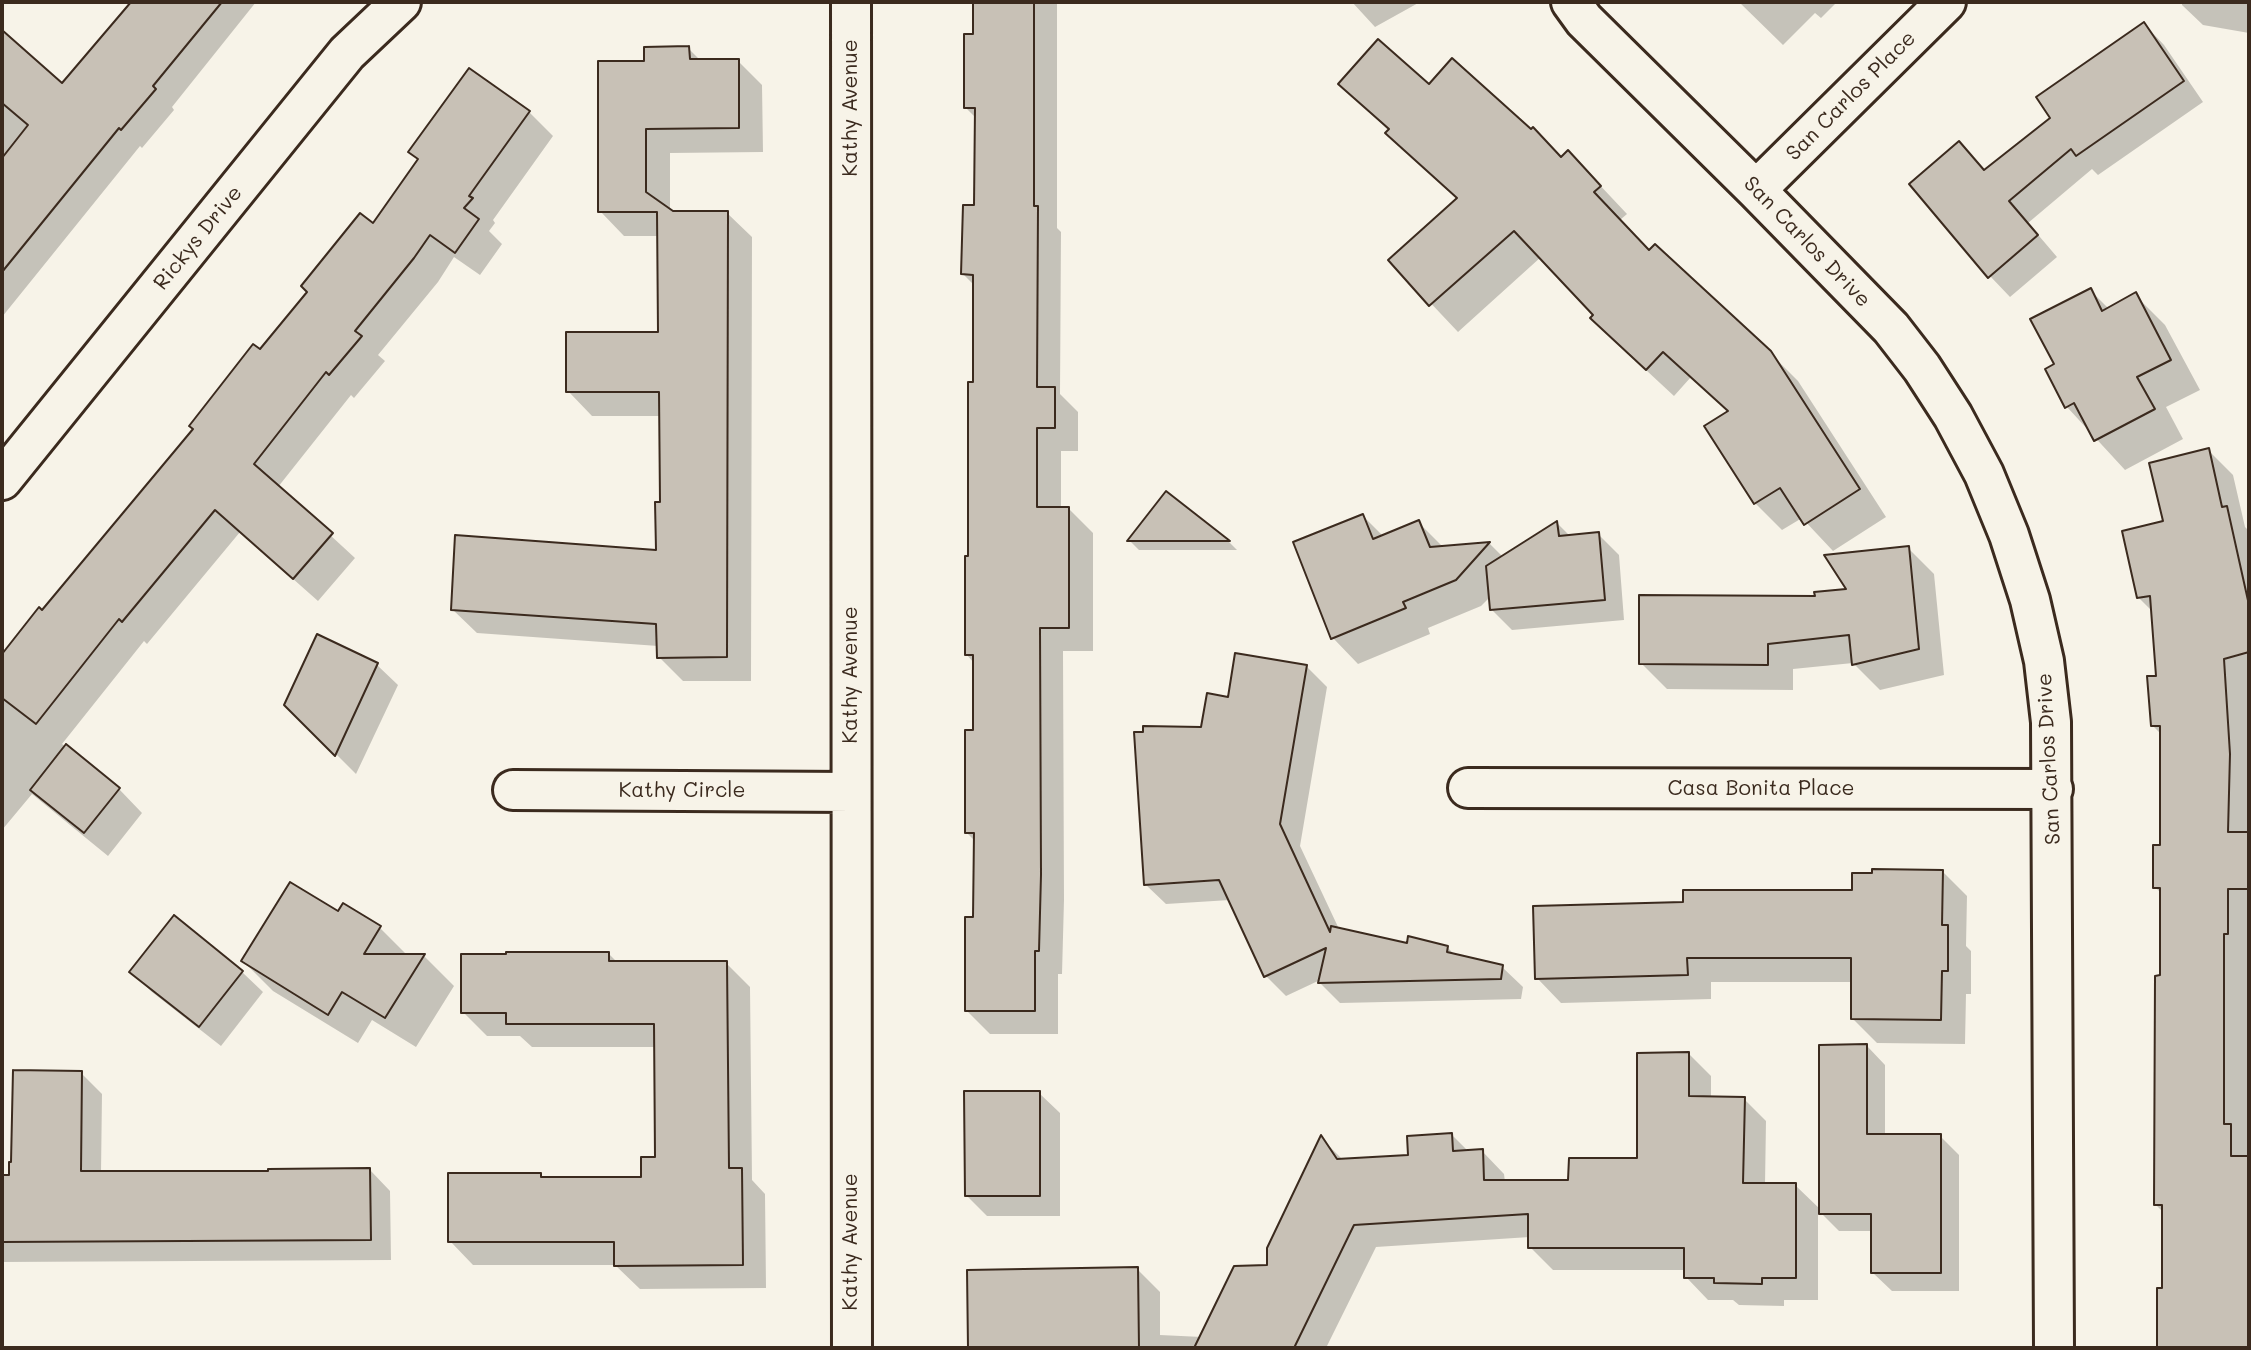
<!DOCTYPE html>
<html>
<head>
<meta charset="utf-8">
<style>
	body { margin:0 }
	#map { position:relative; width:2251px; height:1350px; overflow:hidden; background:#f7f3e8; font-family:Mali,sans-serif }
	canvas { display:block }
	.frame { position:absolute; inset:0; border:4px solid #3b2a1e; pointer-events:none }
</style>
</head>
<body>
<div id="map">
<canvas width="2251" height="1350"></canvas>
<div class="frame"></div>
</div>
<script>
const c = document.querySelector('canvas').getContext('2d');
c.lineJoin = 'round';
function fillPath(path, color) { c.fillStyle = color; c.fill(path, 'evenodd'); }
const toPath = rows => new Path2D(rows.map(r => 'M' + r).join(''));
function trace(path, color, width, dash) { c.strokeStyle = color; c.lineWidth = width; c.lineCap = dash ? 'butt' : 'round'; c.setLineDash(dash || []); c.stroke(path); }
function label(font, color, halo, rows, align = 'center') {
  c.font = font + ' Mali,sans-serif'; c.lineWidth = 5; c.setLineDash([]); c.textBaseline = 'middle'; c.strokeStyle = halo; c.fillStyle = color; for (const [text, x, y, turn = 0] of rows) {
    c.save(); c.translate(x, y); c.rotate((+turn || 0) * Math.PI / 180); c.textAlign = isNaN(turn) ? turn : align; if (halo) c.strokeText(text, 0, 0); c.fillText(text, 0, 0); c.restore();
  }
}
const shadow = toPath([
	[140,2,256,2,172,107,174,110,142,148,140,146,2,317,2,42,6,36,63,85],
	[974,2,1057,2,1057,228,1061,232,1060,394,1078,412,1078,451,1061,451,1061,509,1069,509,1093,533,1093,651,1063,651,1064,900,1062,974,1058,974,1058,1034,990,1034,966,1010,974,919,976,842,967,833,974,732,974,663,966,654,974,384,974,285,963,274,975,207,977,119,965,107,974,36],
	[1352,2,1420,2,1375,27],
	[1739,2,1837,2,1821,18,1815,13,1783,45],
	[2182,2,2249,2,2249,33,2203,25,2182,5],
	[2144,24,2164,45,2203,102,2098,175,2092,169,2028,223,2057,257,2010,297,1990,276,1959,143,1986,171,2052,118],
	[688,48,701,61,738,61,762,85,763,152,670,153,670,211,673,213,727,213,752,237,751,681,683,681,659,657,658,646,477,633,452,609,657,551,662,504,661,416,592,416,568,391,660,333,659,236,624,236,600,211,645,62],
	[1340,84,1429,86,1531,131,1533,129,1562,158,1595,180,1627,214,1620,220,1650,252,1770,353,1798,381,1886,517,1833,551,1802,518,1782,530,1755,503,1729,412,1691,377,1674,396,1619,345,1595,315,1541,257,1458,332,1390,260,1458,199,1415,160,1388,133,1389,131],
	[529,112,553,136,493,220,495,223,489,231,502,244,480,275,454,257,438,282,378,355,385,361,354,398,351,395,278,487,355,558,318,601,240,532,147,644,144,641,62,744,119,789,142,813,108,856,32,794,2,830,2,657,39,610,42,612,260,352,373,226,419,161,410,152],
	[2090,290,2109,309,2135,295,2165,325,2200,390,2166,407,2183,439,2125,470,2067,407,2056,365],
	[2208,450,2233,475,2245,527,2249,531,2249,1348,2159,1348,2159,1289,2164,1289,2164,1213,2156,1205,2162,894,2155,887,2162,846,2162,735,2152,725,2158,677,2153,612,2139,598,2165,523],
	[1166,493,1229,542,1237,550,1139,550,1129,540],
	[1363,516,1383,536,1418,522,1444,548,1490,544,1503,557,1557,523,1571,537,1598,534,1619,555,1624,620,1512,630,1492,610,1491,596,1481,606,1428,628,1430,634,1358,664,1333,638],
	[1908,548,1934,574,1944,675,1880,690,1853,663,1793,669,1793,690,1667,689,1641,663,1817,598,1849,590],
	[318,636,377,665,398,685,356,774,286,704],
	[1307,667,1327,687,1300,846,1339,929,1408,945,1447,947,1456,956,1502,967,1523,987,1521,999,1340,1003,1318,981,1286,996,1266,976,1230,900,1166,904,1145,884,1203,729,1230,699],
	[1942,871,1967,896,1966,946,1971,951,1971,994,1966,994,1965,1044,1877,1043,1852,1018,1853,982,1711,982,1711,999,1561,1003,1537,978,1685,904,1853,892],
	[339,914,380,928,408,956,424,956,454,986,416,1047,372,1020,358,1043,273,991,243,961],
	[609,954,618,963,726,963,750,987,752,1180,765,1194,766,1288,640,1289,615,1265,473,1265,450,1241,541,1175,545,1179,643,1179,657,1159,656,1047,532,1047,520,1036,487,1036,463,1012],
	[131,972,242,972,263,992,221,1046,152,992],
	[1867,1046,1885,1065,1885,1136,1940,1136,1959,1155,1959,1291,1892,1291,1873,1273,1873,1231,1839,1231,1818,1210,1818,1300,1784,1300,1784,1306,1739,1305,1733,1300,1708,1300,1686,1277,1686,1270,1553,1270,1530,1247,1530,1237,1376,1247,1326,1348,969,1348,969,1272,1137,1269,1160,1292,1160,1335,1202,1337,1269,1267,1321,1138,1344,1161,1410,1157,1452,1135,1469,1152,1482,1151,1504,1174,1505,1182,1569,1182,1639,1160,1688,1053,1711,1076,1711,1098,1744,1099,1766,1121,1765,1185,1795,1185,1821,1210],
	[81,1073,102,1094,101,1173,370,1170,390,1191,391,1260,2,1262,2,1177,10,1177],
	[1039,1093,1060,1113,1060,1216,987,1216,966,1195]
]);
const building = toPath([
	[131,2,222,2,153,86,156,89,121,130,119,128,2,272,2,158,28,125,2,103,2,30,62,83,131,2],
	[973,2,1034,2,1034,206,1038,206,1037,387,1055,387,1055,428,1037,428,1037,507,1069,507,1069,628,1040,628,1041,875,1039,951,1035,951,1035,1011,965,1011,965,917,973,917,974,833,965,833,965,730,973,730,973,655,965,655,965,556,968,556,968,382,973,382,973,275,961,274,963,205,974,205,975,108,964,108,964,34,973,34,973,2],
	[2144,22,2184,81,2076,156,2071,149,2009,201,2038,235,1988,278,1909,184,1959,141,1984,170,2050,118,2036,97,2144,22],
	[1378,39,1429,84,1452,58,1531,129,1533,127,1561,157,1568,150,1601,186,1594,192,1649,250,1655,244,1771,351,1860,489,1804,525,1780,488,1754,504,1704,426,1728,411,1663,352,1646,370,1590,318,1593,315,1514,231,1429,306,1388,260,1457,198,1385,133,1389,129,1338,84,1378,39],
	[689,46,690,59,739,59,739,128,646,129,646,192,673,211,728,211,727,657,657,658,656,624,451,610,455,535,656,550,655,502,660,502,659,392,566,392,566,332,658,332,657,212,598,212,598,61,644,61,644,47,689,46],
	[469,68,530,111,469,196,473,198,464,208,479,219,455,253,430,235,414,258,355,331,362,336,329,375,326,372,254,464,333,533,293,579,215,510,122,622,119,619,36,724,2,698,2,654,39,607,42,610,193,429,189,426,253,344,260,349,307,292,301,286,360,213,373,223,418,159,408,152,469,68],
	[2091,288,2102,311,2136,292,2171,360,2137,377,2155,409,2094,441,2074,403,2065,408,2045,369,2054,364,2030,319,2091,288],
	[2209,448,2222,507,2227,506,2249,605,2249,652,2224,659,2230,754,2228,832,2249,832,2249,889,2228,889,2228,934,2224,934,2224,1124,2231,1124,2231,1156,2249,1156,2249,1348,2157,1348,2157,1288,2162,1288,2162,1205,2154,1205,2155,976,2160,975,2160,888,2153,888,2153,845,2160,845,2160,726,2151,726,2147,676,2156,676,2150,596,2137,598,2122,531,2163,521,2149,463,2209,448],
	[1166,491,1230,541,1127,541,1166,491],
	[1363,514,1373,539,1419,520,1430,547,1490,542,1456,580,1403,602,1406,608,1331,639,1293,542,1363,514],
	[1557,521,1559,536,1599,532,1605,600,1490,610,1486,566,1557,521],
	[1909,546,1919,649,1852,665,1849,635,1768,644,1768,665,1639,664,1639,595,1815,596,1814,592,1846,589,1824,555,1909,546],
	[317,634,378,663,335,756,284,705,317,634],
	[1235,653,1307,665,1280,824,1330,932,1331,926,1407,943,1408,936,1448,946,1447,952,1503,965,1501,979,1318,983,1326,948,1264,977,1219,880,1144,885,1134,732,1143,732,1143,726,1201,727,1207,693,1228,697,1235,653],
	[66,744,120,788,84,833,30,790,66,744],
	[1872,869,1943,870,1942,925,1948,925,1948,971,1942,971,1941,1020,1851,1019,1851,958,1687,958,1688,975,1535,979,1533,906,1683,902,1683,890,1852,890,1852,873,1872,873,1872,869],
	[290,882,338,911,343,903,381,926,364,954,425,954,385,1018,342,992,328,1015,241,961,290,882],
	[174,915,243,971,199,1027,129,972,174,915],
	[506,952,609,952,609,961,727,961,729,1168,742,1168,743,1265,614,1266,614,1242,448,1242,448,1173,541,1173,541,1177,641,1177,641,1157,655,1157,654,1024,506,1024,506,1013,461,1013,461,954,506,954,506,952],
	[1867,1044,1867,1134,1941,1134,1941,1273,1871,1273,1871,1214,1819,1214,1819,1045,1867,1044],
	[1689,1052,1689,1096,1745,1097,1743,1183,1796,1183,1796,1278,1762,1278,1762,1284,1714,1283,1714,1278,1684,1278,1684,1248,1528,1248,1528,1214,1354,1225,1294,1348,1194,1348,1234,1266,1267,1265,1267,1248,1321,1135,1337,1159,1408,1155,1407,1136,1452,1133,1453,1151,1483,1149,1484,1180,1568,1180,1569,1158,1637,1158,1637,1053,1689,1052],
	[13,1070,82,1071,81,1171,268,1171,268,1169,370,1168,371,1240,2,1242,2,1175,9,1175,9,1162,11,1162,13,1070],
	[964,1091,1040,1091,1040,1196,965,1196,964,1091],
	[1138,1267,1139,1348,968,1348,967,1270,1138,1267]
]);
const minor = toPath([
	[851,2,852,1348],
	[1571,2,1584,20,1756,190,1891,328,1922,368,1953,416,1984,474,2009,535,2030,600,2044,661,2051,722,2054,1348],
	[1756,190,1946,2],
	[2,480,347,53,401,2],
	[1468,788,2053,789],
	[513,790,851,792]
]);
const streetNames = [
	["San Carlos Place",1851,96,-45],
	["Kathy Avenue",851,108,-90],
	["Rickys Drive",198,238,-51],
	["San Carlos Drive",1807,242,46],
	["Kathy Avenue",851,675,-90],
	["San Carlos Drive",2049,759,-93],
	["Casa Bonita Place",1761,789],
	["Kathy Circle",682,791],
	["Kathy Avenue",851,1242,-90]
];
fillPath(shadow, '#0003');
fillPath(building, '#c8c1b6');
trace(building, '#3b2a1e', 2);
trace(minor, '#3b2a1e', 44);
trace(minor, '#f7f3e8', 38);
label('21px', '#3b2a1e', '#f7f3e8', streetNames);
</script>
</body>
</html>
